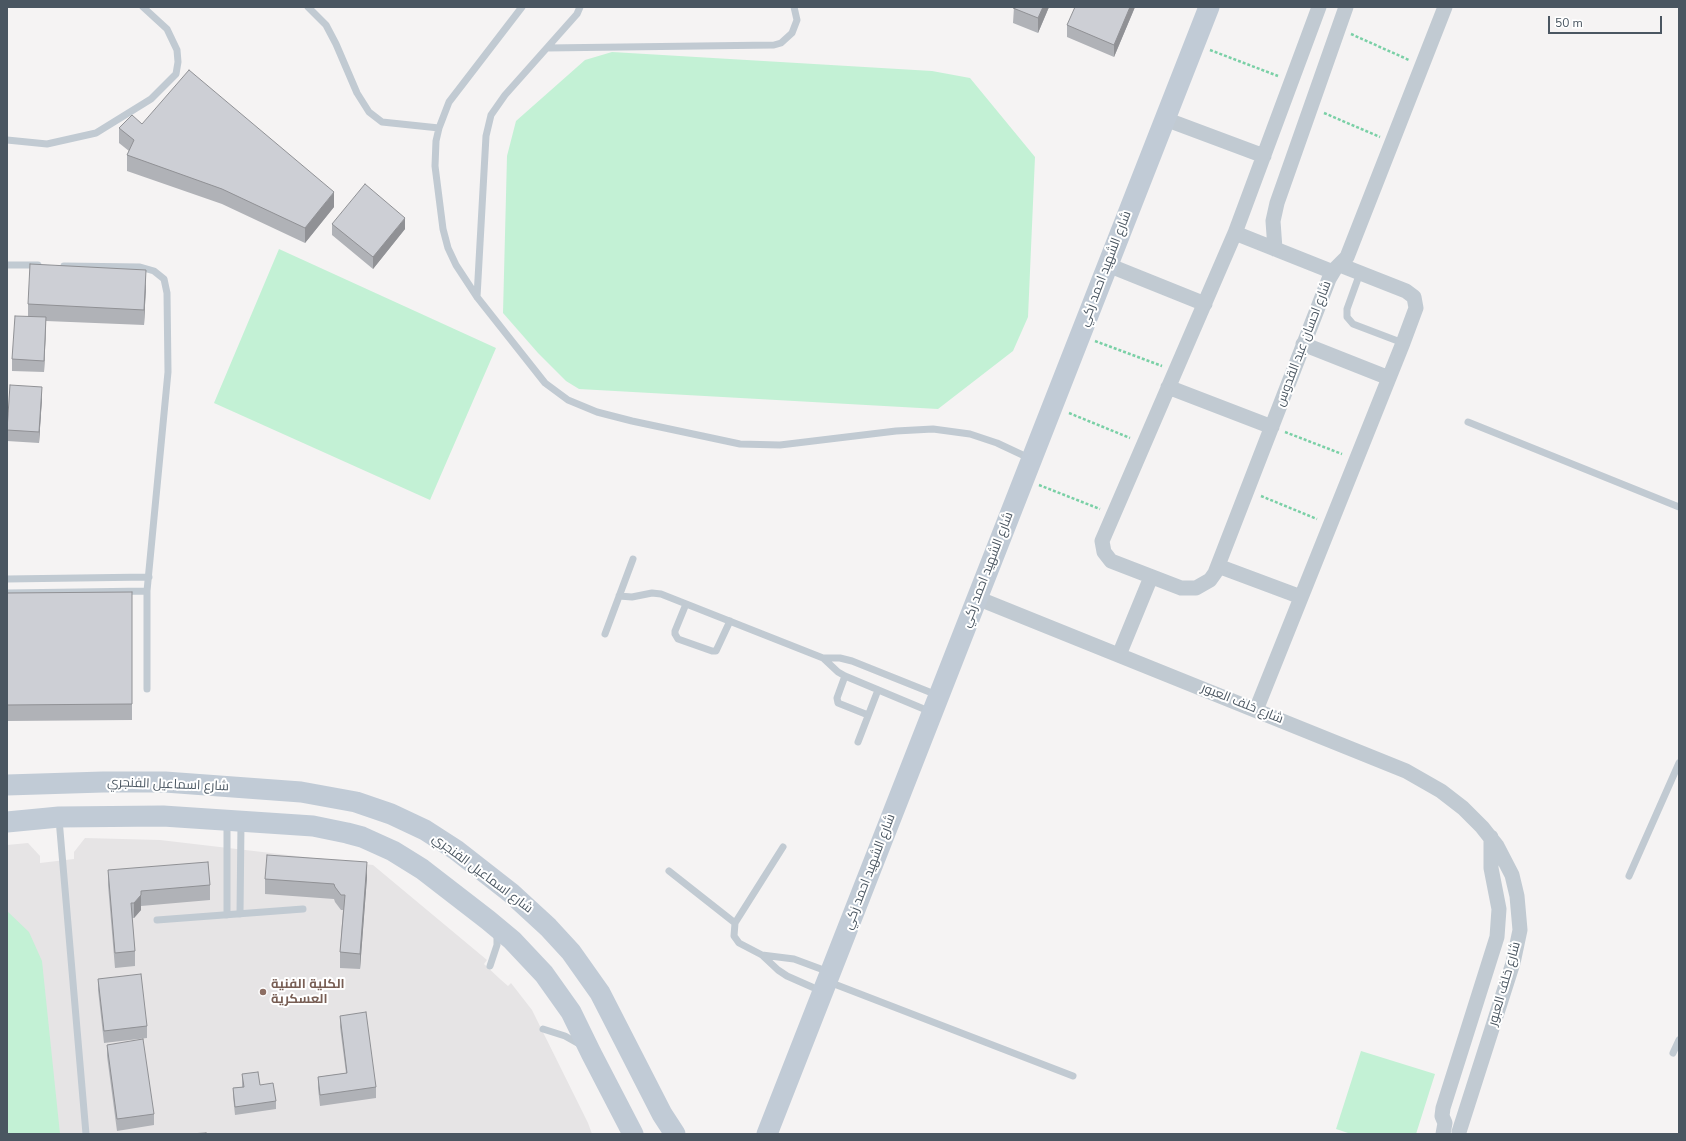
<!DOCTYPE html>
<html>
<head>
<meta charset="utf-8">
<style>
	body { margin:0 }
	#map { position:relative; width:1686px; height:1141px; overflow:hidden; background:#f5f3f3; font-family:"Nunito Sans",sans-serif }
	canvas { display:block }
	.frame { position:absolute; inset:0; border:8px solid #4a5661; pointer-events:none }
	.scale { position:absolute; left:1548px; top:16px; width:114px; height:18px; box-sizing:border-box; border:2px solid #4a5661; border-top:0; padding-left:5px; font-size:12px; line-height:14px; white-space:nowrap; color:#4a5661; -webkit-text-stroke:3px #fff; paint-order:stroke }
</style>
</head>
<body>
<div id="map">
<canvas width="1686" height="1141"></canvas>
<div class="frame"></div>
<div class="scale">50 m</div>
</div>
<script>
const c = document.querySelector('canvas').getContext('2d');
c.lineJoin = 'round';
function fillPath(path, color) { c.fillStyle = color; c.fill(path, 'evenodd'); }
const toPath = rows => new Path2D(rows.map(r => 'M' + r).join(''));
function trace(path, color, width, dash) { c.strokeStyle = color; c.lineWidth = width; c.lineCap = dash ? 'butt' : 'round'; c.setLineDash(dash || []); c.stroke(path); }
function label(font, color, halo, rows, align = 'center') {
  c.font = font + ' "Nunito Sans",Cairo,sans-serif'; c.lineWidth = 4; c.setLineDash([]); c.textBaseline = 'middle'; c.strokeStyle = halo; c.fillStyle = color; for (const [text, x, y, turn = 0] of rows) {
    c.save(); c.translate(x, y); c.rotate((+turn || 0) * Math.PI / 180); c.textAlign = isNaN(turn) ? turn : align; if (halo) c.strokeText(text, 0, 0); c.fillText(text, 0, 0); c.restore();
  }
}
const education = toPath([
	[85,838,160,840,373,865,487,960,484,964,500,979,508,986,511,983,532,1010,588,1123,592,1134,7,1134,7,845,28,843,40,856,40,863,74,859,74,852]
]);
const green = toPath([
	[612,52,932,71,970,78,1035,157,1028,317,1013,351,938,409,579,389,566,381,538,353,503,313,507,156,516,121,585,60],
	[279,249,496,348,430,500,214,403],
	[7,911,29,932,42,961,60,1134,7,1134],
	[1361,1051,1435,1074,1416,1134,1351,1134,1336,1129]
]);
const path = toPath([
	[1351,34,1409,60],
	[1210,50,1278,76],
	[1324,113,1380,137],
	[1095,341,1162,366],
	[1069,413,1130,438],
	[1285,432,1342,454],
	[1039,485,1100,509],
	[1261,496,1317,519]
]);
const lane = toPath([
	[308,7,326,25,336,44,357,93,369,112,382,122,439,128],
	[522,7,449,102,439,128,436,141,435,166,443,229,448,248,456,265,477,297,545,383,568,400,597,412,632,421,740,444,780,445,896,431,933,429,970,434,997,443,1029,458],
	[547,48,774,45,781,43,792,33,797,20,794,7],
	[7,140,47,144,96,133,151,99,176,74,178,62,177,50,167,29,143,7],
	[7,265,38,265],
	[64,266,140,267,154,271,164,279,167,293,168,372,147,591,147,689],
	[1360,273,1347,309,1347,317,1353,324,1403,343],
	[477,297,486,136,491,115,505,95,577,14,580,7],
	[1468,422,1679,507],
	[7,579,149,577],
	[7,593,147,591],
	[619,596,632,597,652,593,661,594,823,658,840,658,852,661,937,695],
	[686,604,675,631,675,634,678,639,712,651,716,651,730,621],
	[605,634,633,559],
	[823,658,838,672,845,676,931,712],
	[845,676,837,698,838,703,868,715],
	[858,742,878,690],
	[59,819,86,1134],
	[783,847,735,923,734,936,739,943,762,955,778,970,787,976,821,991],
	[669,871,735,923],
	[1629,876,1679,763],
	[240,914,241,824],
	[227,915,227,823],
	[157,920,303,909],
	[762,955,794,959,829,972],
	[490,966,497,945,497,934],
	[829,982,1073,1076],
	[543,1029,565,1036,581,1045],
	[1673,1053,1679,1040]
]);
const street = toPath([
	[1319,7,1235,233,1102,541,1104,552,1111,561,1181,588,1196,588,1210,580,1215,573,1329,279,1335,269,1347,257,1445,7],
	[1165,119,1264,156],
	[1235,233,1333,272],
	[1275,249,1273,221,1277,203,1346,7],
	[1108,265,1205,304],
	[1303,344,1389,378],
	[1168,387,1272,427],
	[1218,566,1301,597],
	[977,598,1406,771,1441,791,1463,808,1482,827,1497,846,1512,875,1517,896,1520,930,1513,963,1459,1132],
	[1119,655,1151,577],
	[1256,710,1403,343,1416,308,1414,297,1406,291,1340,265],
	[1443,1134,1445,1123,1442,1116,1443,1108,1497,937,1499,909,1491,868,1491,837]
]);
const secondary = toPath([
	[7,785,103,782,165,782,301,792,356,802,391,814,425,830,456,850,511,893,548,927,571,952,600,993,662,1114,675,1134],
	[7,822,59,817,163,816,313,826,347,833,362,837,393,851,422,869,488,920,512,940,544,974,571,1012,591,1053,633,1134],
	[767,1134,1209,7]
]);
const wall = toPath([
	[1014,7,1049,7,1038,33,1013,23],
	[1135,7,1114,57,1067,37,1067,25],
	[142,124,334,207,305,243,222,204,127,171,127,155,129,151,119,143,119,128],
	[332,224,405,229,373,269,332,235],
	[146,285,144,325,46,321,44,372,12,371,12,359,28,316,28,304],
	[42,398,39,443,7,441,7,430],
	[132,592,132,720,7,721,7,593],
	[108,870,210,885,210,900,141,906,141,910,134,918,132,918,135,951,135,966,115,968,108,885],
	[367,877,360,969,340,968,340,952,343,910,341,910,335,902,334,899,265,894,265,879],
	[98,979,147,1026,147,1038,104,1043,98,990],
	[340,1016,376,1087,376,1098,320,1106,318,1088,318,1077,346,1073,340,1027],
	[107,1045,154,1114,154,1125,117,1131,107,1056],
	[242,1074,260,1085,276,1101,276,1109,235,1115,233,1096,233,1088,242,1087]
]);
const shadedWall = toPath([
	[1043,7,1049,7,1038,33,1038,18],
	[1130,7,1135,7,1114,57,1114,45],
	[334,192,334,207,305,243,305,228],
	[405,218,405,229,373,269,373,257],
	[146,270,146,285,144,325,144,310],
	[46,317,46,329,44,372,44,361],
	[42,387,42,398,39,443,39,432],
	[367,862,367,877,360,969,360,954],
	[141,891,141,910,134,918,134,903]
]);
const building = toPath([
	[1014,7,1043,7,1038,18,1013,8,1014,7],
	[1075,7,1130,7,1114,45,1067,25,1075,7],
	[189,70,334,192,305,228,222,189,127,155,134,140,119,128,132,115,142,124,189,70],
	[365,184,405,218,373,257,332,224,365,184],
	[30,264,146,270,144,310,28,304,30,264],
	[15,316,46,317,44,361,12,359,15,316],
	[10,385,42,387,39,432,7,430,10,385],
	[132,592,132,704,7,705,7,593,132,592],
	[267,855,367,862,360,954,340,952,345,895,341,895,335,887,334,884,265,879,267,855],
	[208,862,210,885,141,891,141,895,134,903,131,903,135,951,115,953,108,870,208,862],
	[141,974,147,1026,104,1031,98,979,141,974],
	[366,1012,376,1087,320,1095,318,1077,347,1073,340,1016,366,1012],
	[143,1039,154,1114,117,1119,107,1045,143,1039],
	[258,1072,260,1085,273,1083,276,1101,235,1107,233,1088,244,1087,242,1074,258,1072],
	[206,1133,206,1134,189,1134,206,1133]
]);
const markers = [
	[263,992,4,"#8d6e63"]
];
const streetNames = [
	["شارع الشهيد احمد زكي",1106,269,-69],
	["شارع احسان عبد القدوس",1304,344,-69],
	["شارع الشهيد احمد زكي",988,570,-69],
	["شارع خلف العبور",1242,704,22],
	["شارع اسماعيل الفنجري",168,785,2],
	["شارع الشهيد احمد زكي",870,872,-69],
	["شارع اسماعيل الفنجري",482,874,37],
	["شارع خلف العبور",1505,984,-74]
];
const educationNames = [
	["الكلية الفنية",271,985],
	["العسكرية",271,1000]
];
fillPath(education, '#e6e4e5');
fillPath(green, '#c3f1d5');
trace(path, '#7ad0a6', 2.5, [3, 2]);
trace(lane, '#c1cad2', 7);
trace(street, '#c1cad2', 15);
trace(secondary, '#c1cbd6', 21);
fillPath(wall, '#b0b2b7');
fillPath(shadedWall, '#909195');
fillPath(building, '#cdcfd5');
trace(building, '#909195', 1);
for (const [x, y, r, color] of markers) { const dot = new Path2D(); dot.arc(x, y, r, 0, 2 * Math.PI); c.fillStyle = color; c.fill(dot); trace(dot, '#fff', 1.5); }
label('13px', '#4a5661', '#fff', streetNames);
label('bold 13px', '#785e54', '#fff', educationNames, 'left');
</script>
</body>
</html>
